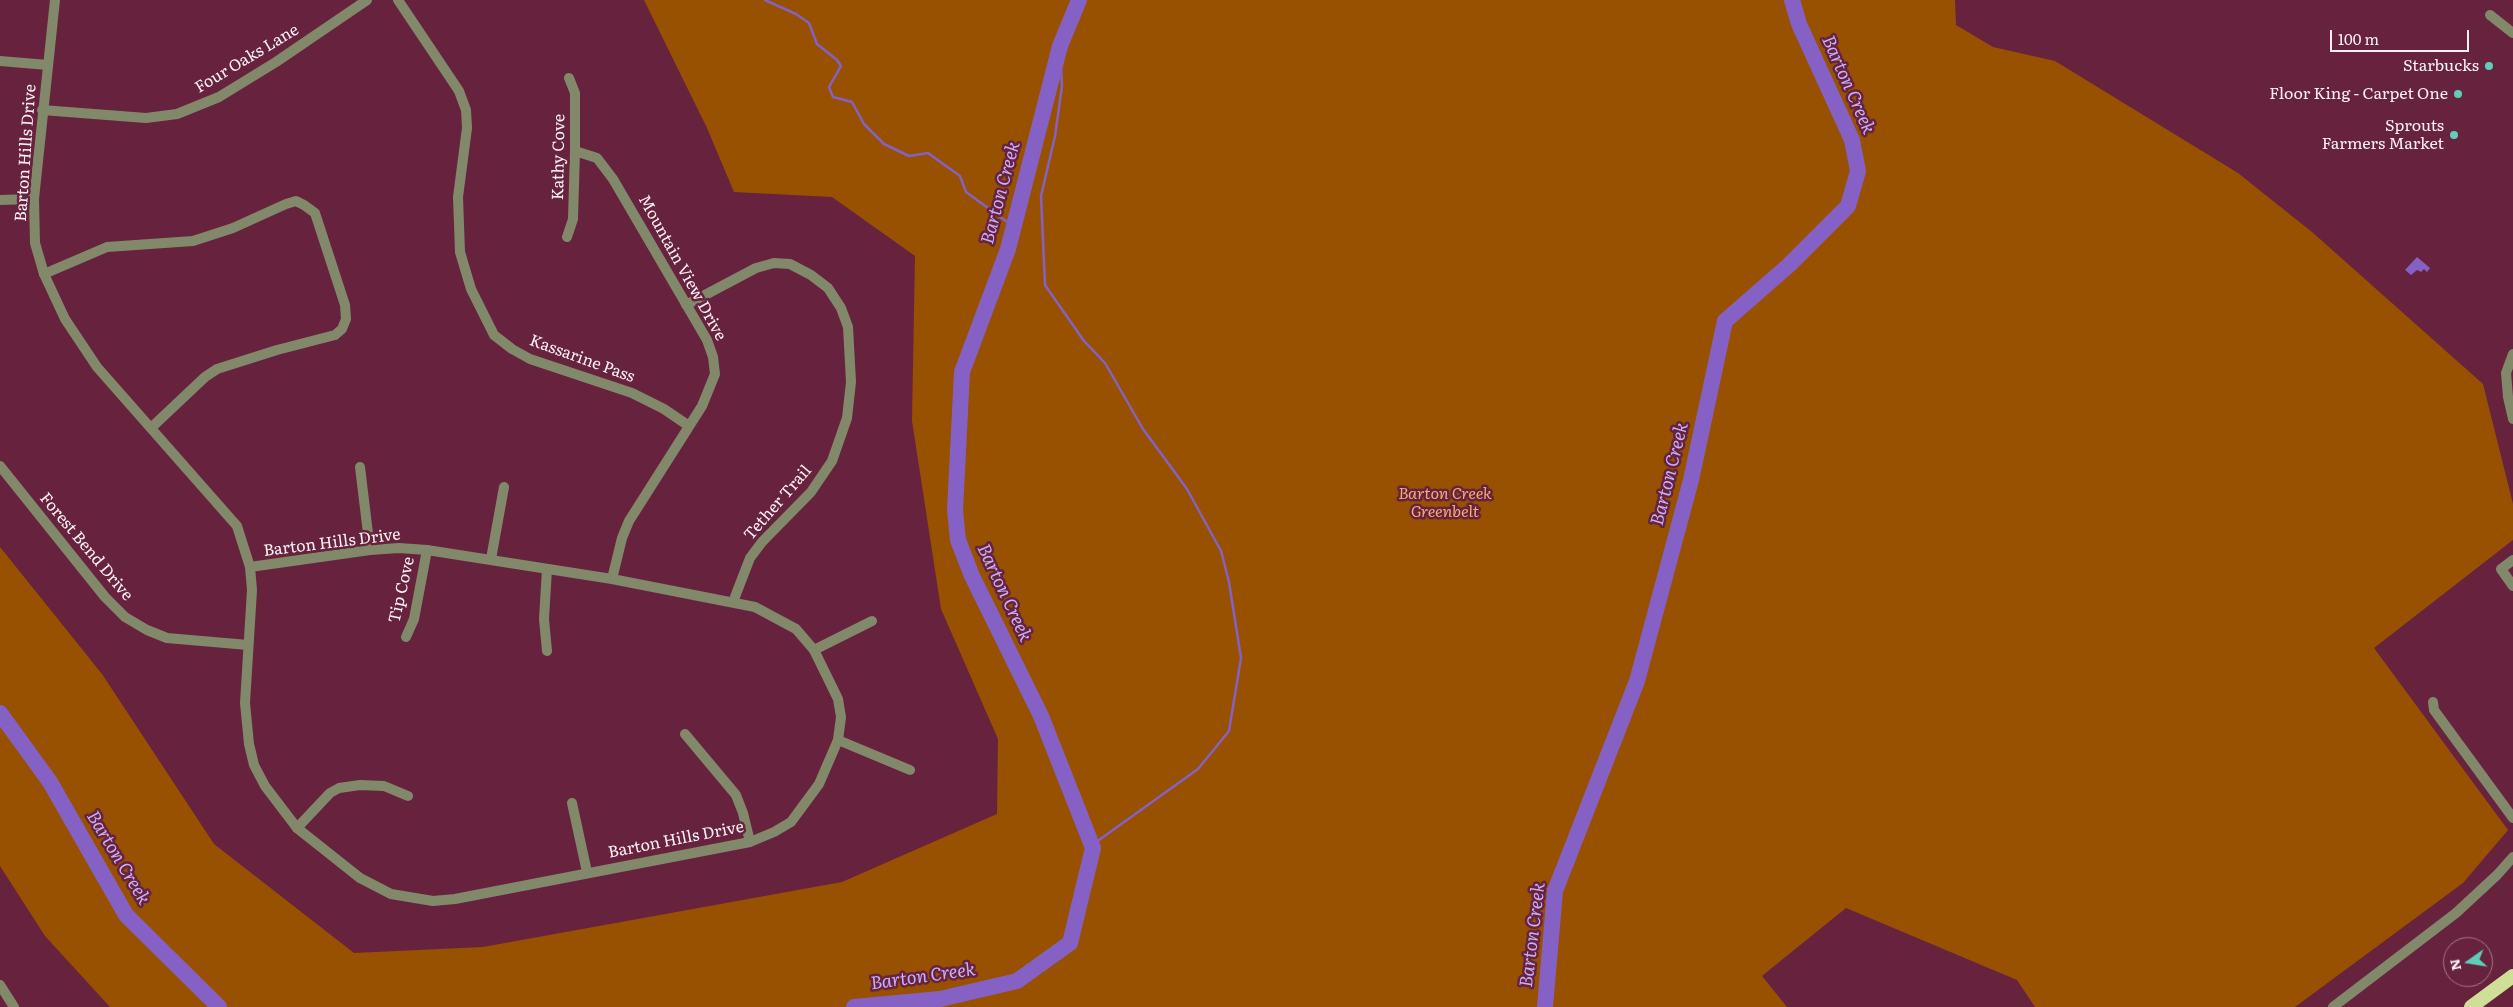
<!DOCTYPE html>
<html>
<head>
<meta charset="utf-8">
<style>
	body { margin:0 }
	#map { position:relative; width:2513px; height:1007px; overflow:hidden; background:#67233e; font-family:Literata,serif }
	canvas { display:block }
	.north { position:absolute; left:2443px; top:937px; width:50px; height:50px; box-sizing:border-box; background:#67233e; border:1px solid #a17586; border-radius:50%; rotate:257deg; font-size:14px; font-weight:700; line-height:20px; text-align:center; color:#f9f0f3 }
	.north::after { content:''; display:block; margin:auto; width:18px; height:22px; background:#5eceb8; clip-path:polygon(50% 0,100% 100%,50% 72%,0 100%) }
	.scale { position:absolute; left:2330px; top:30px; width:139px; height:22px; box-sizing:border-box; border:2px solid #f9f0f3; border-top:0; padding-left:6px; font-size:15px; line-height:18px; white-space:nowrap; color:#f9f0f3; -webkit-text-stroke:4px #67233e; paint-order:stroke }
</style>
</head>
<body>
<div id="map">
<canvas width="2513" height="1007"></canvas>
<div class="north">N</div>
<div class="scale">100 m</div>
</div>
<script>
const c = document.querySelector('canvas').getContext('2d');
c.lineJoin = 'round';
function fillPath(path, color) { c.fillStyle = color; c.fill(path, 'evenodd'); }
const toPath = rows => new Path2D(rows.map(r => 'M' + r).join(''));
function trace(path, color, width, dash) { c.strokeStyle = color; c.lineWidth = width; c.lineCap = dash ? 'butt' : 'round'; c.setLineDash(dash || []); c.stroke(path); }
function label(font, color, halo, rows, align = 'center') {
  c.font = font + ' Literata,serif'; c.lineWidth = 5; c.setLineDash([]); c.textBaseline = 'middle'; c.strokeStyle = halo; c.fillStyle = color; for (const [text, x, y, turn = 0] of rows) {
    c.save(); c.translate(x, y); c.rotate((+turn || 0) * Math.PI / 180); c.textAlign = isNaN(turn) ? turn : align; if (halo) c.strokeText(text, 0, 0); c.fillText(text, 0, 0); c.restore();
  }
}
const forest = toPath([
	[644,0,1955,0,1956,25,1993,47,2055,61,2238,173,2312,232,2483,384,2513,504,2513,540,2374,648,2508,830,2463,883,2295,1007,2035,1007,2017,980,1846,908,1762,976,1787,1007,110,1007,45,936,0,866,0,547,102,674,214,844,354,953,483,947,842,882,997,814,998,739,941,609,912,421,915,256,832,197,734,192,707,128]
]);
const water = toPath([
	[2417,257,2430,268,2427,272,2424,269,2421,272,2417,270,2411,275,2405,270]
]);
const stream = toPath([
	[765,0,796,14,809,23,817,44,837,60,841,66,829,87,833,97,852,102,864,124,884,144,909,156,928,153,960,176,966,192,1014,227],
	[1060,46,1062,86,1055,136,1041,196,1045,285,1084,341,1105,363,1143,429,1187,489,1221,551,1229,582,1241,658,1229,731,1198,769,1092,845]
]);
const river = toPath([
	[0,713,50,782,126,915,219,1007],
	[854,1007,940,999,1017,981,1070,943,1093,848,1041,716,972,576,958,540,955,510,962,372,1008,249,1060,46,1079,0],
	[1545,1007,1555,891,1637,681,1691,480,1725,321,1789,265,1848,206,1858,171,1852,140,1799,24,1792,0]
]);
const minor = toPath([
	[398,0,459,91,466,110,467,128,458,197,460,252,471,289,494,335,512,349,530,359,632,393,664,409,689,426],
	[2490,15,2513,33],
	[0,61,48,65],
	[42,110,146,118,177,114,219,97,276,62,367,0],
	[575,151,597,158,613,179,707,340,713,357,715,374,702,406,629,521,622,538,612,579],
	[0,200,34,199],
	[567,237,573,219,575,151,575,93,569,78],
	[44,274,107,247,193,241,233,228,286,204,296,201,304,205,315,213,345,305,346,319,342,329,335,335,277,350,217,369,205,377,152,427],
	[686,305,756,268,774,263,790,264,811,275,828,288,841,308,848,327,851,382,847,418,832,461,811,492,762,542,750,558,733,602],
	[2513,354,2506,373,2508,397,2513,419],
	[0,466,105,597,125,617,147,630,167,638,248,645],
	[360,467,370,550],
	[491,559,504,487],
	[2513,560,2501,569,2513,586],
	[406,637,414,619,427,550],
	[814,650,872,621],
	[547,651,544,619,547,569],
	[2433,702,2434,710,2513,818],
	[685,734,736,795,743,813,750,842],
	[838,740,910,770],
	[572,803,587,872],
	[297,828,330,793,339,788,360,785,384,786,408,796],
	[0,985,14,1007],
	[2333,1007,2456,913,2497,875,2513,857]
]);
const tertiary = toPath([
	[55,0,34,199,35,243,44,274,65,319,97,367,237,526,250,567,252,590,245,703,249,744,254,765,265,786,297,828,360,878,391,894,433,901,455,899,750,842,774,832,791,822,819,784,838,740,841,717,838,699,814,650,796,629,755,607,612,579,427,550,399,548,370,550,250,567]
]);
const trunk = toPath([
	[2471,1007,2513,976]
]);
const markers = [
	[2489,66,5,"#5eceb8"],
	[2458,94,5,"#5eceb8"],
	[2454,135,5,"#5eceb8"]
];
const streetNames = [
	["Four Oaks Lane",247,59,-31],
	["Barton Hills Drive",26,153,-86],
	["Kathy Cove",559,157,-89],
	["Mountain View Drive",682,268,61],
	["Kassarine Pass",582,359,20],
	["Tether Trail",778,503,-49],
	["Barton Hills Drive",332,543,-7],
	["Forest Bend Drive",86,547,50],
	["Tip Cove",402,590,-77],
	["Barton Hills Drive",676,840,-11]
];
const poiNames = [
	["Starbucks",2479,66],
	["Floor King - Carpet One",2448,94],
	["Sprouts",2444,126],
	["Farmers Market",2444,144]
];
const parkNames = [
	["Barton Creek",1445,494],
	["Greenbelt",1445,512]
];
const waterNames = [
	["Barton Creek",1848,85,66],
	["Barton Creek",1001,193,-75],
	["Barton Creek",1670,474,-76],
	["Barton Creek",1004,593,65],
	["Barton Creek",118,858,59],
	["Barton Creek",1533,935,-83],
	["Barton Creek",923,977,-8]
];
fillPath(forest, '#975101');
fillPath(water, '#8661c5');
trace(stream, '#8661c5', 2.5);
trace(river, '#8661c5', 16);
trace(minor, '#81896a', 10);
trace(tertiary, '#81896a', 10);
trace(trunk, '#cfdf98', 14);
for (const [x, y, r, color] of markers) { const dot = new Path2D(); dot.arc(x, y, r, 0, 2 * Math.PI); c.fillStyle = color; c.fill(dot); trace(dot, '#67233e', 2); }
label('16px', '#f9f0f3', '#67233e', streetNames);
label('16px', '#f9f0f3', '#67233e', poiNames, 'right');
label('italic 16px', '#f2ac75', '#67233e', parkNames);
label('italic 18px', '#c7affb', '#67233e', waterNames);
</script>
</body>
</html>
